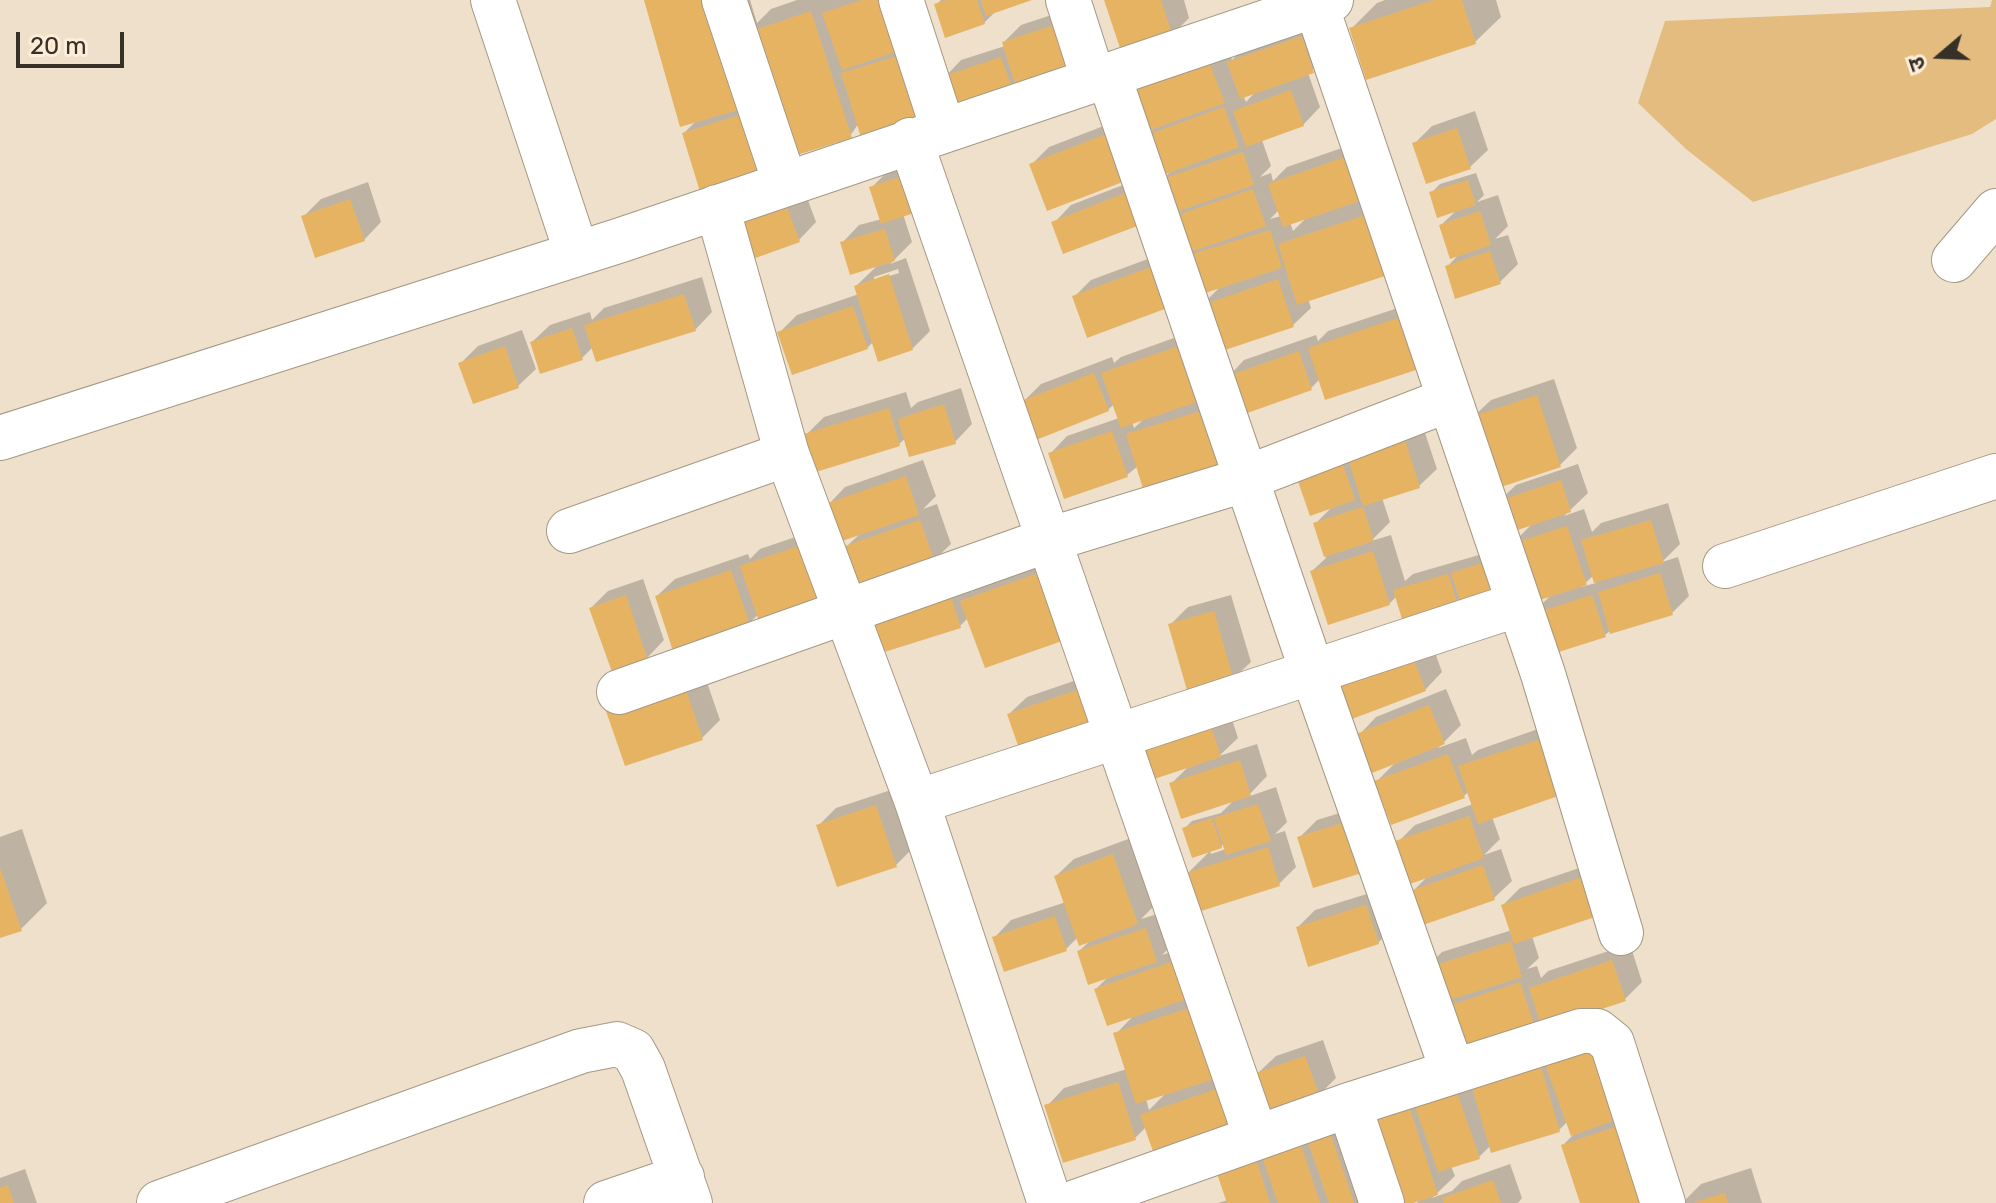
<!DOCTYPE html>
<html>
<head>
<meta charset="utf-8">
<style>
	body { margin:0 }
	#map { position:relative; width:1996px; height:1203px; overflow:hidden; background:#eee0cb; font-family:Rubik,"Noto Sans Devanagari",sans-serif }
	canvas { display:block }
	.north { position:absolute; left:1900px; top:16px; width:80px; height:80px; -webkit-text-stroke:6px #fcedd8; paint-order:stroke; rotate:251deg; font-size:22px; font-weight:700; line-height:32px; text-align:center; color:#363028 }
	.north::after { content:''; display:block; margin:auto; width:28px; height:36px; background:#363028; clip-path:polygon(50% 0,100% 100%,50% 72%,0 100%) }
	.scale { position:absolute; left:16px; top:32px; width:108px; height:36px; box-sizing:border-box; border:4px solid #363028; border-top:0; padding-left:10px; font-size:24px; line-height:28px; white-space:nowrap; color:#363028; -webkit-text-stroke:6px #fcedd8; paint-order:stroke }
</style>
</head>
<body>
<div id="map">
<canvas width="1996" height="1203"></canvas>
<div class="north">उ</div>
<div class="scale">20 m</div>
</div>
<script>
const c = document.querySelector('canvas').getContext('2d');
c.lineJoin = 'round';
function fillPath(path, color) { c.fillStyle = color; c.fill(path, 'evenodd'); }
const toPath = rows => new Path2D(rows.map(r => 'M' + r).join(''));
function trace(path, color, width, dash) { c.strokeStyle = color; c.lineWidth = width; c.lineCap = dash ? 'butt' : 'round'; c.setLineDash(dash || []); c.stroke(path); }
const green = toPath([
	[1992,0,1996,0,1996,119,1972,134,1753,202,1686,149,1638,103,1665,21,1990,7]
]);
const shadow = toPath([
	[646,0,750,0,757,23,771,9,797,0,914,0,923,29,850,136,684,133,698,119],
	[941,0,1027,0,996,11,984,23,936,5],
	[1106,0,1184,0,1189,18,1172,35],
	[1385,0,1496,0,1501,17,1475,42,1351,29,1377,3],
	[1085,4,1100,54,956,114,944,78,961,60,1005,46,1004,42,1021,25],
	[1319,20,1331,54,1308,73,1320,107,1303,125,1262,140,1271,166,1260,177,1271,173,1273,181,1287,167,1362,141,1394,190,1308,299,1311,308,1293,325,1200,307,1221,286,1186,258,1196,248,1172,218,1183,207,1054,223,1071,205,1154,173,1161,181,1173,169,1146,137,1225,41,1232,60,1247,45],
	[1257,90,1246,102,1243,95],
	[1279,210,1281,216,1270,219],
	[1308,216,1293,231,1290,222],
	[1475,111,1488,150,1470,167,1414,144,1432,126],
	[1127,117,1144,161,1032,164,1049,147],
	[929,157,903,214,912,242,890,264,906,258,930,331,912,349,874,341,867,348,780,332,797,315,859,294,856,286,879,264,842,243,859,225,882,219,871,188,889,170],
	[898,269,899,273,874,281,874,277],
	[1476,173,1484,195,1477,202,1498,195,1508,226,1495,239,1508,235,1518,264,1500,282,1457,297,1447,267,1460,253,1441,225,1457,210,1431,193,1440,184],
	[801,181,816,222,799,240,736,215],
	[368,182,381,222,364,240,303,217,321,199],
	[1172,250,1169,305,1074,297,1091,280],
	[702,277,712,312,695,330,593,347,582,358,532,342,550,325,590,312,592,320,604,308],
	[1419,301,1435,350,1320,379,1311,388,1227,378,1244,360,1316,335,1318,341,1328,331],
	[1199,329,1228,392,1127,475,1050,454,1067,436,1119,418,1114,404,1108,410,1024,401,1041,384,1112,357,1114,363,1121,357],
	[1145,418,1134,428,1132,422],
	[522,330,536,369,518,386,461,363,478,346],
	[1554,379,1577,448,1560,465,1473,417,1491,400],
	[961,388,972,424,955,442,906,438,899,444,806,435,824,417,906,392,911,408,918,402],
	[1422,424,1437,469,1419,486,1382,498,1390,522,1371,541,1391,535,1405,581,1413,574,1510,546,1534,522,1498,502,1516,485,1578,464,1588,493,1564,516,1584,509,1592,532,1601,523,1668,503,1680,544,1662,562,1678,557,1689,596,1672,613,1611,630,1605,635,1531,615,1552,594,1426,627,1442,672,1425,690,1345,719,1425,631,1397,596,1389,604,1312,571,1326,558,1315,524,1333,506,1295,467],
	[1594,575,1596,583,1581,587],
	[923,460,936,496,923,509,937,504,951,544,933,561,847,546,861,533,839,540,748,624,657,596,675,579,748,554,750,559,760,549,834,524,828,505,845,487],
	[1067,547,1089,612,968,618,960,626,880,652,964,567,972,592,988,575],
	[643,579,664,640,647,658,591,608,608,591],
	[1231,595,1251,662,1233,679,1170,625,1188,607],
	[702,668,720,720,702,738,626,764],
	[1103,671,1117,710,1009,714,1027,697],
	[1446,689,1461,725,1438,748,1466,738,1472,755,1478,750,1558,722,1492,817,1500,839,1484,855,1501,849,1512,881,1494,898,1413,891,1429,875,1398,842,1415,825,1473,804,1469,791,1464,796,1377,781,1398,760,1359,735,1376,717],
	[1225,698,1238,738,1219,756,1257,744,1267,776,1247,797,1276,787,1287,822,1275,834,1285,831,1296,867,1279,884,1188,873,1210,851,1211,854,1226,849,1224,843,1221,847,1184,829,1192,821,1221,813,1236,798,1171,784,1190,765],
	[894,789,913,848,896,865,818,826,836,808],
	[1376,802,1391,850,1299,838,1317,820],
	[22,829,47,903,21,929,0,936,0,837],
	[1131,838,1155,905,1141,919,1164,912,1174,943,1162,955,1194,944,1253,1106,1146,1127,1135,1138,1047,1106,1064,1088,1127,1069,1116,1034,1134,1015,1096,989,1109,976,1079,951,1091,940,1078,937,1066,949,994,938,1011,920,1066,902,1056,876,1074,859],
	[1166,1093,1149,1110,1146,1099],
	[1600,861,1532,936,1539,958,1527,969,1537,966,1541,978,1548,971,1630,944,1642,982,1625,999,1541,1018,1534,1025,1441,1009,1454,996,1425,969,1442,952,1512,930,1503,905,1520,888],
	[1383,889,1395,925,1378,943,1298,927,1315,910],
	[1323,1040,1336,1078,1319,1095,1258,1073,1276,1056],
	[1555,1040,1682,1203,1701,1184,1751,1168,1762,1203,1582,1203,1563,1145,1573,1135,1568,1121,1559,1130,1491,1145,1479,1157,1451,1166,1455,1176,1432,1198,1452,1191,1462,1181,1510,1164,1522,1198,1518,1203,1417,1203,1421,1198,1407,1203,1368,1124,1386,1107],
	[1344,1107,1364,1203,1218,1203,1228,1200,1216,1165],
	[25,1169,37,1203,0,1203,0,1178]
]);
const building = toPath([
	[644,0,717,0,748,107,680,127],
	[862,0,891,0,907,48,842,70,822,13],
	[947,0,977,0,985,24,945,38,934,4],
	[981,0,1032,0,986,16],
	[1104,0,1161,0,1173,37,1122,54],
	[1434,0,1462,0,1476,44,1366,80,1349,28],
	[811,11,852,138,784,159,743,34],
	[1067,21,1084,73,1018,94,1002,42],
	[1302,36,1314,73,1240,99,1227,62],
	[907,53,929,124,863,144,841,73],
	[1001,57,1015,96,954,117,941,77],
	[1207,57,1225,103,1145,132,1128,86],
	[1291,90,1304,126,1246,147,1233,111],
	[1224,107,1239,147,1158,177,1144,136],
	[752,111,771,174,701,195,682,133],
	[1457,128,1471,169,1426,184,1412,143],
	[1109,133,1128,180,1047,211,1029,164],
	[1243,152,1254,185,1170,214,1159,180],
	[1345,157,1360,201,1283,227,1268,184],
	[912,173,923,210,881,224,869,187],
	[1468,180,1476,205,1437,218,1429,192],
	[1136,189,1148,222,1063,254,1051,222],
	[1253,189,1266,226,1182,255,1169,218],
	[783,197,800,242,750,260,734,215],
	[350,199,365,241,315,258,301,216],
	[1480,211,1491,245,1450,259,1439,225],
	[1369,214,1388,275,1297,305,1278,244],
	[885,229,895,261,850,275,840,242],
	[1270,230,1282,268,1196,296,1183,257],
	[1490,251,1501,284,1455,299,1445,266],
	[1154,266,1170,307,1087,338,1072,296],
	[889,274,913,350,878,362,854,286],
	[1278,279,1294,327,1213,354,1197,307],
	[684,294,696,331,596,362,584,325],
	[853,306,868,349,792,375,777,332],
	[1401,317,1419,369,1325,400,1308,348],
	[572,328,583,360,540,374,530,342],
	[1182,345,1202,400,1121,428,1101,373],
	[505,346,519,388,473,404,458,363],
	[1299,351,1312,390,1239,416,1225,377],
	[1094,373,1109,411,1036,440,1021,401],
	[1537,395,1561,467,1495,489,1471,417],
	[944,404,956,444,909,457,898,419],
	[889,408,900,446,816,472,804,434],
	[1211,408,1230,469,1145,495,1126,434],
	[1112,431,1128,477,1064,499,1048,453],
	[1405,440,1420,488,1363,506,1348,458],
	[1338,451,1355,500,1310,516,1293,467],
	[906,476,919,515,839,542,825,504],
	[1561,480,1571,512,1506,534,1496,502],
	[1363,507,1374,541,1324,557,1313,523],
	[920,520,935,563,860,589,845,546],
	[1651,520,1664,563,1594,583,1581,540],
	[1567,526,1587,585,1527,604,1508,545],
	[816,540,836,598,760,624,740,566],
	[1373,551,1390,605,1328,625,1310,571],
	[1492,560,1506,603,1465,616,1451,573],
	[731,570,750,625,673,651,655,596],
	[1041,572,1065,640,985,668,960,601],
	[1660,573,1673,615,1610,634,1598,592],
	[1448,574,1462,618,1407,635,1393,590],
	[947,584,961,628,878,654,864,610],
	[626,595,648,660,612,672,589,608],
	[1592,595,1606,637,1543,657,1529,615],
	[1214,611,1234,681,1188,694,1168,624],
	[1409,647,1426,691,1344,722,1327,677],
	[684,684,703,740,625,766,606,711],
	[1086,687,1101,729,1022,757,1007,714],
	[1429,705,1445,744,1372,773,1356,734],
	[1207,714,1221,757,1151,780,1137,737],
	[1541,739,1561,795,1478,824,1458,766],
	[1448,754,1465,798,1391,825,1374,781],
	[1240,760,1251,796,1181,819,1169,783],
	[1258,804,1271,841,1226,855,1214,818],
	[876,805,897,867,837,887,816,825],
	[1469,816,1484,858,1410,884,1395,841],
	[1212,818,1222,848,1192,858,1182,828],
	[1359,818,1375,869,1313,888,1297,837],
	[1268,847,1280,886,1198,912,1186,873],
	[1113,854,1138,924,1079,946,1054,876],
	[1483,865,1495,900,1423,925,1410,891],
	[0,868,22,931,0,938],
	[1582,877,1595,917,1514,944,1501,905],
	[1366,905,1379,944,1308,967,1296,927],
	[1055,916,1067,951,1004,972,992,937],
	[1146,928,1157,962,1088,985,1077,951],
	[1511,941,1522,977,1434,1005,1423,969],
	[1177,960,1190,998,1107,1026,1094,989],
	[1612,960,1626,1001,1542,1029,1529,988],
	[1520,982,1535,1027,1454,1054,1439,1009],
	[1195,1006,1218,1078,1136,1104,1113,1033],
	[1591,1044,1618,1119,1571,1136,1544,1061],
	[1305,1056,1320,1097,1270,1114,1256,1073],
	[1538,1056,1560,1132,1491,1153,1469,1077],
	[1118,1082,1136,1140,1063,1163,1044,1105],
	[1223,1087,1236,1125,1154,1154,1140,1115],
	[1457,1092,1480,1159,1438,1172,1415,1106],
	[1410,1109,1438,1195,1413,1203,1393,1203,1366,1123],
	[1327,1124,1354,1203,1329,1203,1304,1131],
	[1622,1125,1648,1203,1580,1203,1561,1145],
	[1299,1139,1320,1203,1278,1203,1260,1151],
	[1254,1152,1270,1203,1227,1203,1214,1165],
	[1493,1180,1501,1203,1444,1203,1442,1198],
	[8,1185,14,1203,0,1203,0,1188],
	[1725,1193,1728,1203,1695,1203,1695,1202]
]);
const minor = toPath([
	[493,0,577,254],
	[724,0,785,183],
	[901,0,943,129],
	[1068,0,1093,78],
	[1316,5,1543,674,1621,933],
	[1108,74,1312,671,1453,1072],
	[910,140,1256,1137],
	[717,207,787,454,917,802,1050,1203],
	[1954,260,1996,211],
	[0,438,621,240,1331,0],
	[569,531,787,454],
	[1725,566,1996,476],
	[619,692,1048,540,1228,485,1448,400],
	[917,802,1519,604],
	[1349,1105,1581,1031,1597,1031,1612,1043,1663,1203],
	[159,1203,581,1051,617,1044,633,1051,643,1069,690,1203],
	[606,1203,682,1177],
	[1073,1203,1349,1105,1382,1203]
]);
fillPath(green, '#e4bc80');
fillPath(shadow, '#0003');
fillPath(building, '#e6b363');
trace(minor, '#a59884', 46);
trace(minor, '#fff', 44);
</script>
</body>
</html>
